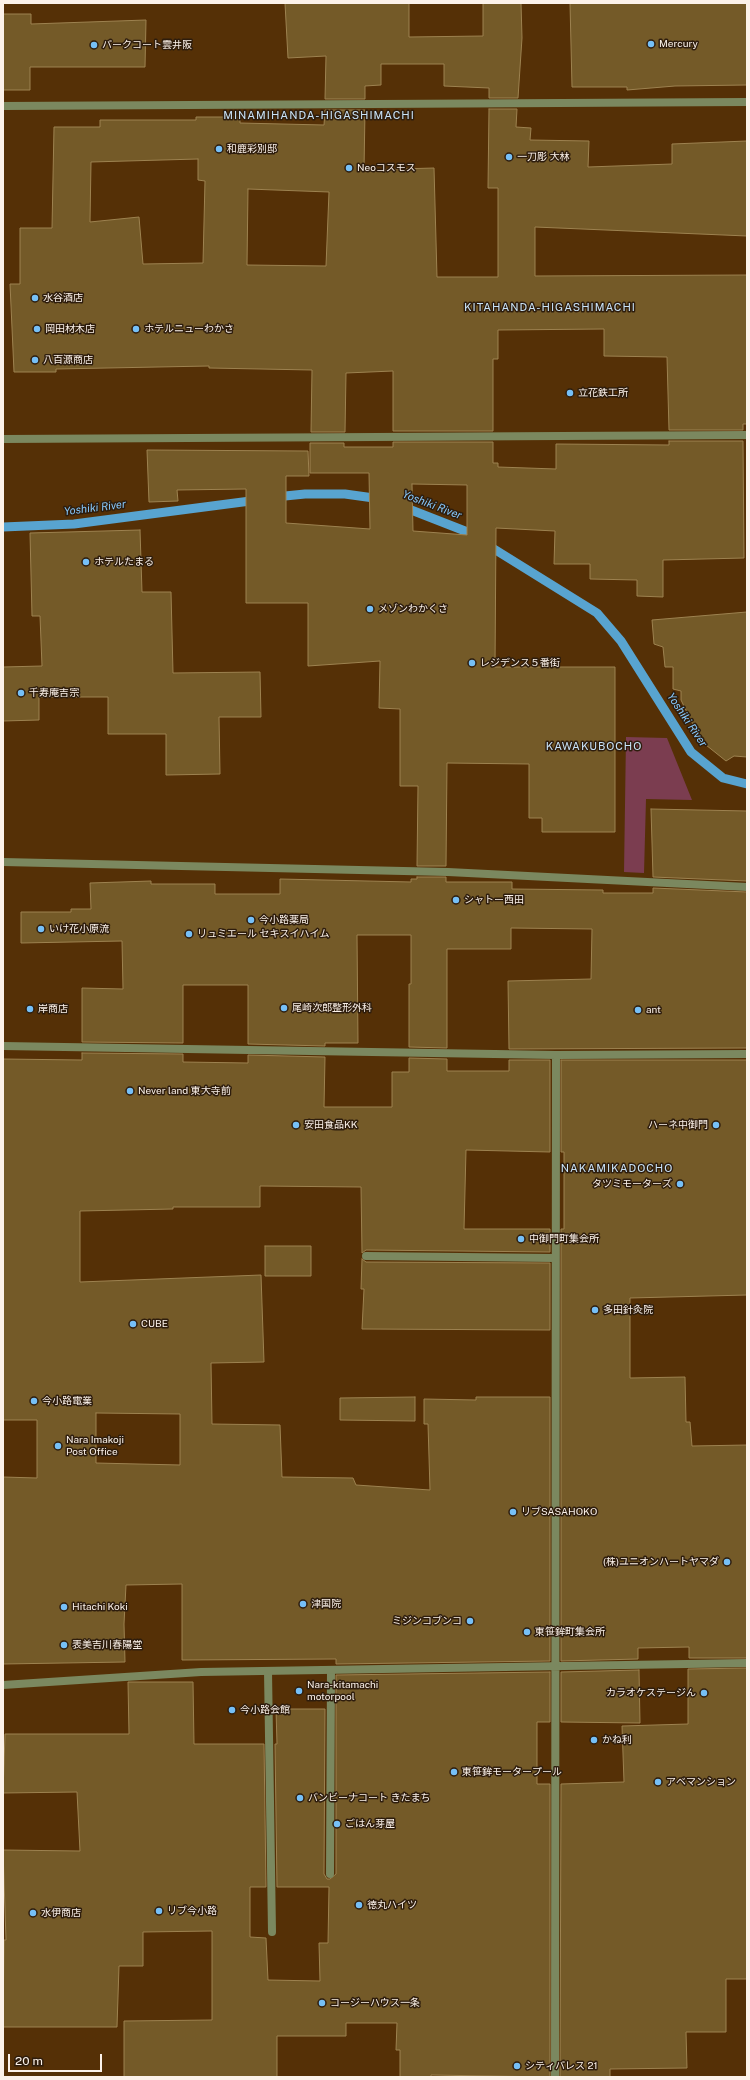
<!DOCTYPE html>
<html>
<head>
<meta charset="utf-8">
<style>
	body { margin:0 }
	#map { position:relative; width:750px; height:2080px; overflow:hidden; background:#553006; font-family:"Public Sans",sans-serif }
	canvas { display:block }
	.frame { position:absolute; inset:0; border:4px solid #fcf2ea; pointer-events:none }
	.scale { position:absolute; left:8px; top:2054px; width:94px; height:18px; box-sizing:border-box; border:2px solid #fcf2ea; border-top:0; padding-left:5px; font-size:12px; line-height:14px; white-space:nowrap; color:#fcf2ea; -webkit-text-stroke:3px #2e1d0d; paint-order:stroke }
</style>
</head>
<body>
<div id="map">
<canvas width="750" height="2080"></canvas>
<div class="frame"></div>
<div class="scale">20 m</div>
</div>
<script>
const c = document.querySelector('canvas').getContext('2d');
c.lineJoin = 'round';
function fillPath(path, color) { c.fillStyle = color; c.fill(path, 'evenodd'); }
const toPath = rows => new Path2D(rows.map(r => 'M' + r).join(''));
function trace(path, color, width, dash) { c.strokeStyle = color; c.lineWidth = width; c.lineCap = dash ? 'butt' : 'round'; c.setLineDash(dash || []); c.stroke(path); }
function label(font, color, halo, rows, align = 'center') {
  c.font = font + ' "Public Sans","Noto Sans JP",sans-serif'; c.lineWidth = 3; c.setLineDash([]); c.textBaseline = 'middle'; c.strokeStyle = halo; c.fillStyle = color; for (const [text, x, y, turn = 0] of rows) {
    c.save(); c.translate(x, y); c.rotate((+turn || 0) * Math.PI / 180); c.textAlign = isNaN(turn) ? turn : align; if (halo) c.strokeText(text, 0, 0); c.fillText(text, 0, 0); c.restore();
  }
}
const green = toPath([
	[626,737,667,738,692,800,646,799,644,873,624,872]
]);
const stream = toPath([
	[275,497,305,494,345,494,381,499],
	[401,506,465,531,597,613,621,641,691,752,723,778,747,784],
	[3,527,74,524,258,500]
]);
const building = toPath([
	[285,3,409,3,409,37,483,36,483,3,521,3,522,38,518,98,489,98,489,88,444,86,444,64,381,64,381,85,365,86,365,99,325,99,326,56,288,58,285,3],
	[570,3,747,3,747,85,675,86,627,90,627,87,572,87,570,3],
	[3,14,31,14,31,24,146,20,145,67,30,67,30,90,3,90,3,14],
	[489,109,517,109,516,127,531,128,530,140,589,141,588,167,672,164,672,144,747,141,747,236,535,227,535,276,747,275,747,424,743,424,743,430,669,430,667,357,604,356,604,329,498,330,498,359,493,359,493,431,393,431,393,371,346,373,345,432,311,432,312,370,209,368,209,366,56,369,56,372,14,372,10,284,20,284,20,228,52,228,54,127,100,127,100,120,196,120,196,117,240,117,240,123,324,125,325,110,365,110,364,170,434,168,437,277,498,277,498,188,488,188,489,109],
	[198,159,198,180,205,181,203,263,143,264,139,217,90,222,91,162,198,159],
	[248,189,329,192,326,266,247,265,248,189],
	[669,441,743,441,744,558,663,560,663,597,637,596,637,580,590,579,590,564,554,564,555,531,496,528,495,667,615,667,615,832,542,832,542,818,529,818,529,764,447,763,446,866,417,866,418,786,400,786,400,709,379,708,380,661,308,666,308,603,246,603,246,489,177,490,178,501,149,502,147,450,308,451,309,476,286,476,286,523,370,529,369,473,310,473,310,443,344,443,344,447,393,447,393,442,493,442,493,463,498,463,498,467,556,469,556,444,669,445,669,441],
	[412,484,467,485,467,535,413,531,412,484],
	[140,530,142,592,171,592,173,673,260,672,261,717,219,717,220,774,166,775,166,734,108,734,108,697,39,697,39,720,3,721,3,667,42,666,40,616,32,616,30,533,140,530],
	[747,612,747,757,734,756,726,761,701,741,681,700,681,691,673,689,673,667,665,667,663,647,654,644,652,620,747,612],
	[651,809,747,811,747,881,653,877,651,809],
	[417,877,446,877,446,882,512,882,512,889,603,890,603,893,653,893,653,888,747,892,747,1048,509,1049,508,981,591,979,592,929,511,928,511,949,447,949,447,1048,409,1047,409,984,411,984,411,935,357,935,358,1043,325,1043,325,1046,248,1044,248,985,183,985,183,1043,82,1042,82,988,123,989,122,941,21,943,21,912,71,912,71,909,91,909,90,883,151,881,151,884,215,884,215,894,280,894,280,879,411,882,411,879,417,879,417,877],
	[82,1053,183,1054,183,1062,248,1063,248,1055,325,1057,324,1107,392,1107,392,1072,409,1072,409,1058,447,1059,447,1071,509,1071,509,1060,550,1060,550,1152,466,1150,464,1229,550,1229,550,1252,366,1250,362,1253,361,1187,260,1186,260,1207,173,1207,173,1209,80,1211,80,1282,261,1275,264,1362,211,1363,212,1424,280,1425,282,1477,353,1478,356,1485,430,1490,428,1424,424,1424,424,1399,476,1400,476,1397,550,1397,550,1661,336,1664,336,1659,182,1660,182,1584,126,1585,124,1624,125,1662,3,1664,3,1477,37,1478,37,1420,3,1420,3,1059,82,1060,82,1053],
	[96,1413,180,1414,180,1465,96,1463,96,1413],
	[561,1060,747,1060,747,1295,630,1298,630,1378,685,1377,686,1422,690,1422,692,1446,747,1445,747,1658,689,1658,689,1647,638,1648,638,1659,561,1661,561,1229,564,1229,564,1152,561,1152,561,1060],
	[265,1246,311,1246,311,1276,265,1276,265,1246],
	[362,1259,366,1262,550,1263,550,1330,362,1329,364,1289,361,1289,362,1259],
	[415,1397,415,1421,340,1420,340,1398,415,1397],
	[747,1668,747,1979,726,1979,726,2032,686,2032,687,2068,610,2069,610,2077,560,2077,561,1784,624,1782,622,1726,688,1724,688,1669,747,1668],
	[639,1670,640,1723,561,1722,561,1672,639,1670],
	[550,1672,550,1722,537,1722,537,1784,550,1784,550,2077,431,2075,431,2077,400,2077,400,2050,396,2050,397,2023,346,2023,346,2036,277,2036,277,2077,124,2077,124,2021,212,2020,212,1931,143,1932,143,1966,119,1966,117,2027,3,2027,4,1940,6,1940,3,1850,80,1851,77,1792,3,1793,5,1734,129,1734,128,1682,193,1682,194,1744,264,1744,266,1887,250,1887,250,1937,266,1938,268,1980,320,1981,319,1943,328,1943,329,1887,277,1887,275,1744,277,1744,276,1709,325,1709,324,1874,327,1879,330,1879,336,1874,336,1675,550,1672]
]);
const service = toPath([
	[366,1256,555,1258],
	[268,1671,272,1932],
	[330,1874,331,1670]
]);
const minor = toPath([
	[3,106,747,102],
	[3,439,747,435],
	[3,862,448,872,747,887],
	[3,1046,556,1055,747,1054],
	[3,1685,201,1672,747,1663],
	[555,2077,556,1055]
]);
const markers = [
	[651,44,4,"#76c0f7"],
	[94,45,4,"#76c0f7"],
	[219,149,4,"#76c0f7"],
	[509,157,4,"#76c0f7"],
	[349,168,4,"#76c0f7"],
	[35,298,4,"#76c0f7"],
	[37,329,4,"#76c0f7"],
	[136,329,4,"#76c0f7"],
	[35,360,4,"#76c0f7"],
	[570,393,4,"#76c0f7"],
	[86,562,4,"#76c0f7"],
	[370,609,4,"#76c0f7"],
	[472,663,4,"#76c0f7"],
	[21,693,4,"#76c0f7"],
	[456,900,4,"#76c0f7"],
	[251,920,4,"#76c0f7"],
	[41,929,4,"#76c0f7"],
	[189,934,4,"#76c0f7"],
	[284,1008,4,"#76c0f7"],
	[30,1009,4,"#76c0f7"],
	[638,1010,4,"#76c0f7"],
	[130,1091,4,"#76c0f7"],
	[296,1125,4,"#76c0f7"],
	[716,1125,4,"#76c0f7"],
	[680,1184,4,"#76c0f7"],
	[521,1239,4,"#76c0f7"],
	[595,1310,4,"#76c0f7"],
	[133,1324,4,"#76c0f7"],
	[34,1401,4,"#76c0f7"],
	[58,1446,4,"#76c0f7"],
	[513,1512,4,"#76c0f7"],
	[727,1562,4,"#76c0f7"],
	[303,1604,4,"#76c0f7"],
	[64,1607,4,"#76c0f7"],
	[470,1621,4,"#76c0f7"],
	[527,1632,4,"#76c0f7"],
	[64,1645,4,"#76c0f7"],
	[299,1691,4,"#76c0f7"],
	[704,1693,4,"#76c0f7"],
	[232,1710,4,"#76c0f7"],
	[594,1740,4,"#76c0f7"],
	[454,1772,4,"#76c0f7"],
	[658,1782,4,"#76c0f7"],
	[300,1798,4,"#76c0f7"],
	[337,1824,4,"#76c0f7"],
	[359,1905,4,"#76c0f7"],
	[159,1911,4,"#76c0f7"],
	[33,1913,4,"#76c0f7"],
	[322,2003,4,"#76c0f7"],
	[517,2066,4,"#76c0f7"]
];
const poiNames = [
	["Mercury",659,44],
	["パークコート雲井阪",102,45],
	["和鹿彩別邸",227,149],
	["一刀彫 大林",517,157],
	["Neoコスモス",357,168],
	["水谷酒店",43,298],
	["岡田材木店",45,329],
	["ホテルニューわかさ",144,329],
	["八百源商店",43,360],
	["立花鉄工所",578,393],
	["ホテルたまる",94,562],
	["メゾンわかくさ",378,609],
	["レジデンス５番街",480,663],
	["千寿庵吉宗",29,693],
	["シャトー西田",464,900],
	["今小路薬局",259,920],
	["いけ花小原流",49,929],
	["リュミエール セキスイハイム",197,934],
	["尾崎次郎整形外科",292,1008],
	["岸商店",38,1009],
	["ant",646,1010],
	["Never land 東大寺前",138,1091],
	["安田食品KK",304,1125],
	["ハーネ中御門",708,1125,"right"],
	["タツミモーターズ",672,1184,"right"],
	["中御門町集会所",529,1239],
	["多田針灸院",603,1310],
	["CUBE",141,1324],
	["今小路電業",42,1401],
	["Nara Imakoji",66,1440],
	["Post Office",66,1452],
	["リブSASAHOKO",521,1512],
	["(株)ユニオンハートヤマダ",719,1562,"right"],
	["津国院",311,1604],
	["Hitachi Koki",72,1607],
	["ミジンコブンコ",462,1621,"right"],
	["東笹鉾町集会所",535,1632],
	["表美吉川春陽堂",72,1645],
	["Nara-kitamachi",307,1685],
	["motorpool",307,1697],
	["カラオケステージん",696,1693,"right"],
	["今小路会館",240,1710],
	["かね利",602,1740],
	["東笹鉾モータープール",462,1772],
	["アベマンション",666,1782],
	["バンビーナコート きたまち",308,1798],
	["ごはん芽屋",345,1824],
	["徳丸ハイツ",367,1905],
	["リブ今小路",167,1911],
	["水伊商店",41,1913],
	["コージーハウス一条",330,2003],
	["シティパレス 21",525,2066]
];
const neighbourhoodNames = [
	["MINAMIHANDA-HIGASHIMACHI",319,116],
	["KITAHANDA-HIGASHIMACHI",550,308],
	["KAWAKUBOCHO",594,747],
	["NAKAMIKADOCHO",617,1169]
];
const waterNames = [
	["Yoshiki River",432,505,21],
	["Yoshiki River",95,508,-7],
	["Yoshiki River",687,720,56]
];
fillPath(green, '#7b3d50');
trace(stream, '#58a4d0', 9);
fillPath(building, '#745a28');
trace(building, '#9d8250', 1);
trace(service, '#7b885f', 8);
trace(minor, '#7b885f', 8);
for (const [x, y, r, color] of markers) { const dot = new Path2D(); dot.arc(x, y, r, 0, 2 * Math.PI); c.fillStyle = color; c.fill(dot); trace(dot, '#2e1d0d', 1.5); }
label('10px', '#fcf2ea', '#2e1d0d', poiNames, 'left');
c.letterSpacing = '1px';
label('11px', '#c9e3f8', '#2e1d0d', neighbourhoodNames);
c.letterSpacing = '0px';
label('italic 11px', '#87c9fd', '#2e1d0d', waterNames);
</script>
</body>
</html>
